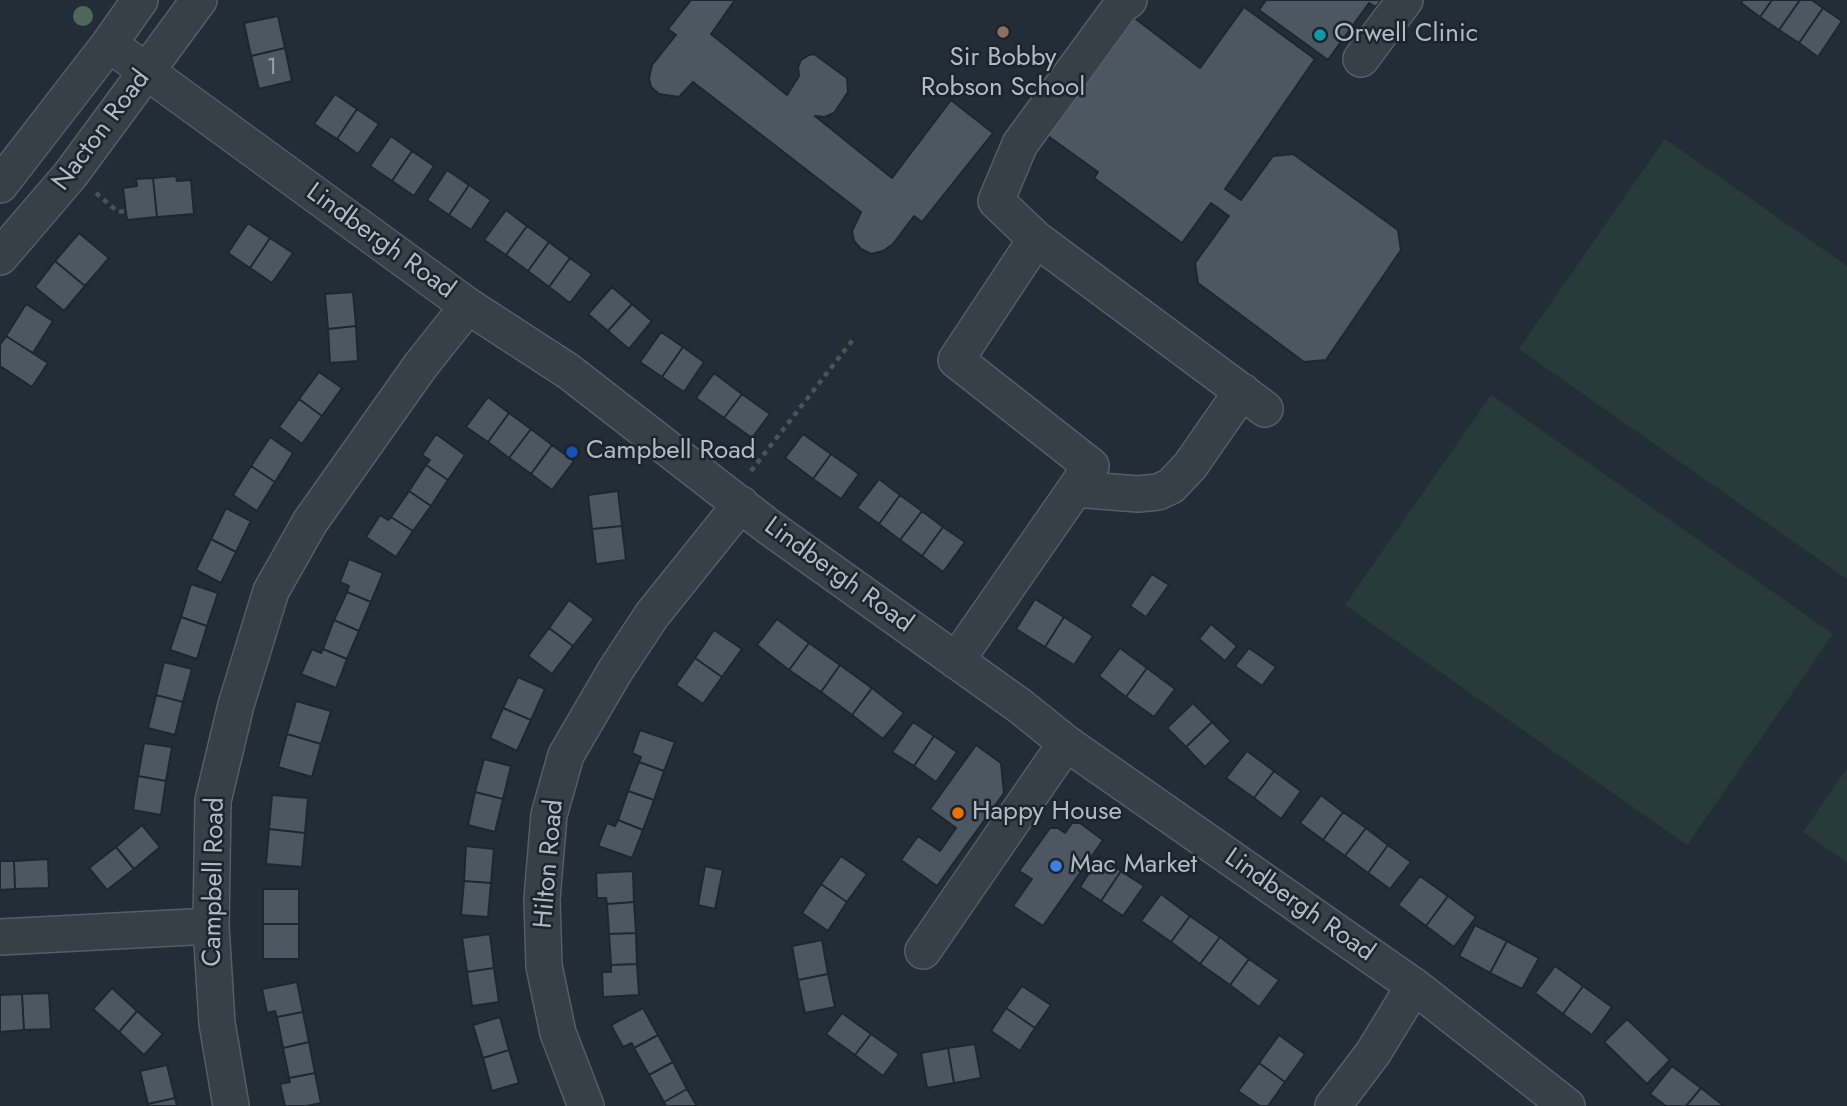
<!DOCTYPE html>
<html>
<head>
<meta charset="utf-8">
<style>
	body { margin:0 }
	canvas { display:block; background:#232d37 }
</style>
</head>
<body>
<canvas width="1847" height="1106"></canvas>
<script>
const c = document.querySelector('canvas').getContext('2d');
c.lineJoin = 'round';
function fillPath(path, color) { c.fillStyle = color; c.fill(path, 'evenodd'); }
const toPath = rows => new Path2D(rows.map(r => 'M' + r).join(''));
function trace(path, color, width, dash) { c.strokeStyle = color; c.lineWidth = width; c.lineCap = dash ? 'butt' : 'round'; c.setLineDash(dash || []); c.stroke(path); }
function label(font, color, halo, rows, align = 'center') {
  c.font = font + ' Jost,sans-serif'; c.lineWidth = 5; c.setLineDash([]); c.textBaseline = 'middle'; c.strokeStyle = halo; c.fillStyle = color; for (const [text, x, y, turn = 0] of rows) {
    c.save(); c.translate(x, y); c.rotate((+turn || 0) * Math.PI / 180); c.textAlign = isNaN(turn) ? turn : align; if (halo) c.strokeText(text, 0, 0); c.fillText(text, 0, 0); c.restore();
  }
}
const green = toPath([
	[1665,139,1847,266,1847,579,1519,349],
	[1491,395,1833,634,1687,845,1345,605],
	[1847,768,1847,862,1803,832]
]);
const building = toPath([
	[691,0,735,0,711,34,787,95,799,76,798,67,801,60,809,55,814,54,847,78,848,92,834,113,825,117,815,116,892,178,951,100,993,133,922,222,914,216,893,244,883,251,871,254,861,249,854,241,852,231,861,212,693,82,679,97,659,94,651,87,649,78,652,65,676,35,668,29,691,0],
	[1266,0,1381,0,1376,7,1369,3,1328,60,1259,10,1266,0],
	[1743,0,1772,0,1760,17,1741,3,1743,0],
	[1772,0,1800,0,1779,30,1760,17,1772,0],
	[1800,0,1812,0,1823,8,1799,43,1779,30,1800,0],
	[1244,7,1315,59,1225,189,1241,200,1273,156,1293,154,1398,230,1401,250,1326,360,1304,362,1198,283,1195,263,1229,216,1211,203,1182,243,1094,178,1098,172,1041,131,1128,13,1200,68,1244,7],
	[1823,8,1842,21,1818,57,1799,43,1823,8],
	[278,16,285,48,251,56,244,23,278,16],
	[285,48,292,81,259,89,251,56,285,48],
	[335,94,357,109,337,139,314,124,335,94],
	[357,109,379,124,358,154,337,139,357,109],
	[391,136,412,151,392,181,370,166,391,136],
	[412,151,434,166,414,196,392,181,412,151],
	[447,170,469,185,449,215,427,200,447,170],
	[176,176,177,181,191,180,194,214,157,217,153,178,176,176],
	[153,178,157,217,127,220,123,188,137,186,136,179,153,178],
	[469,185,491,200,471,230,449,215,469,185],
	[506,210,527,226,506,255,484,240,506,210],
	[248,223,270,238,250,268,228,253,248,223],
	[527,226,549,242,528,271,506,255,527,226],
	[79,233,109,258,85,286,55,261,79,233],
	[270,238,293,253,272,283,250,268,270,238],
	[549,242,570,258,549,287,528,271,549,242],
	[570,258,592,274,570,303,549,287,570,258],
	[55,261,85,286,64,311,35,287,55,261],
	[612,287,632,304,608,331,588,314,612,287],
	[353,292,356,326,328,329,325,294,353,292],
	[26,304,53,321,33,353,6,336,26,304],
	[632,304,652,321,629,349,608,331,632,304],
	[356,326,358,361,330,363,328,329,356,326],
	[661,332,683,347,662,377,640,362,661,332],
	[6,336,48,363,32,387,0,366,0,345,6,336],
	[683,347,704,362,684,392,662,377,683,347],
	[319,372,342,388,322,416,299,399,319,372],
	[714,373,742,394,724,418,696,398,714,373],
	[742,394,770,414,752,438,724,418,742,394],
	[488,397,509,413,488,442,466,427,488,397],
	[299,399,322,416,302,444,279,427,299,399],
	[509,413,531,429,509,458,488,442,509,413],
	[531,429,552,445,531,474,509,458,531,429],
	[436,434,465,455,448,480,426,465,430,460,422,455,436,434],
	[803,434,831,454,813,479,785,458,803,434],
	[270,437,293,453,275,482,251,466,270,437],
	[552,445,574,461,552,490,531,474,552,445],
	[831,454,859,474,841,499,813,479,831,454],
	[426,465,448,480,431,506,409,491,426,465],
	[251,466,275,482,257,511,233,495,251,466],
	[879,479,900,495,879,524,857,508,879,479],
	[409,491,431,506,413,531,391,517,409,491],
	[618,491,622,526,592,529,588,495,618,491],
	[900,495,922,511,900,540,879,524,900,495],
	[226,508,251,521,236,552,211,539,226,508],
	[922,511,943,527,922,556,900,540,922,511],
	[380,515,388,520,391,517,413,531,396,557,366,537,380,515],
	[622,526,626,560,596,564,592,529,622,526],
	[943,527,965,542,943,572,922,556,943,527],
	[211,539,236,552,221,583,196,570,211,539],
	[349,559,383,573,371,602,347,592,349,586,340,582,349,559],
	[1152,574,1169,585,1146,617,1130,606,1152,574],
	[191,584,218,593,207,626,181,617,191,584],
	[347,592,371,602,359,631,334,620,347,592],
	[1035,599,1064,617,1045,647,1016,629,1035,599],
	[569,600,594,619,573,646,549,628,569,600],
	[181,617,207,626,197,659,170,650,181,617],
	[1064,617,1093,636,1074,665,1045,647,1064,617],
	[777,619,809,643,789,670,757,645,777,619],
	[334,620,359,631,347,659,323,649,334,620],
	[1211,624,1237,646,1225,661,1199,639,1211,624],
	[549,628,573,646,552,674,528,656,549,628],
	[714,630,742,649,722,677,695,658,714,630],
	[809,643,840,665,821,692,789,670,809,643],
	[1120,648,1147,668,1126,697,1099,676,1120,648],
	[1249,648,1276,667,1262,686,1235,666,1249,648],
	[312,649,321,653,323,649,347,659,336,688,301,674,312,649],
	[695,658,722,677,703,704,676,685,695,658],
	[164,662,192,669,183,702,156,695,164,662],
	[840,665,872,688,852,715,821,692,840,665],
	[1147,668,1175,689,1154,717,1126,697,1147,668],
	[518,677,545,689,531,720,503,708,518,677],
	[872,688,904,713,883,739,852,715,872,688],
	[156,695,183,702,175,735,148,728,156,695],
	[296,701,331,711,321,744,287,734,296,701],
	[1193,703,1212,722,1186,747,1167,728,1193,703],
	[503,708,531,720,517,751,490,738,503,708],
	[913,722,934,736,914,766,892,752,913,722],
	[1212,722,1231,741,1205,767,1186,747,1212,722],
	[640,730,675,742,664,771,639,762,641,757,632,753,640,730],
	[287,734,321,744,312,777,278,767,287,734],
	[934,736,957,752,936,782,914,766,934,736],
	[144,743,172,747,166,781,138,776,144,743],
	[976,745,1001,763,1004,793,937,886,901,860,918,836,940,851,956,828,930,809,976,745],
	[1247,751,1274,771,1254,798,1226,778,1247,751],
	[484,759,511,766,503,799,475,792,484,759],
	[639,762,664,771,654,800,628,791,639,762],
	[1274,771,1301,791,1281,819,1254,798,1274,771],
	[138,776,166,781,161,815,133,810,138,776],
	[628,791,654,800,643,830,618,820,628,791],
	[475,792,503,799,495,832,468,825,475,792],
	[272,795,308,798,305,833,269,829,272,795],
	[1321,795,1343,812,1323,840,1300,823,1321,795],
	[1343,812,1366,828,1345,856,1323,840,1343,812],
	[618,820,643,830,632,858,598,846,607,823,615,826,618,820],
	[1072,823,1080,823,1103,840,1043,926,1013,906,1032,879,1019,871,1050,828,1058,828,1065,833,1072,823],
	[142,825,160,847,134,869,116,847,142,825],
	[1366,828,1388,845,1368,873,1345,856,1366,828],
	[269,829,305,833,302,867,266,864,269,829],
	[1388,845,1411,862,1390,889,1368,873,1388,845],
	[466,846,494,849,491,883,464,881,466,846],
	[116,847,134,869,107,890,89,868,116,847],
	[841,856,867,874,847,902,821,884,841,856],
	[1100,856,1121,871,1101,901,1080,887,1100,856],
	[48,859,49,888,15,889,14,861,48,859],
	[0,861,14,861,15,889,0,890,0,861],
	[705,866,723,870,715,909,698,905,705,866],
	[633,871,634,902,607,904,606,898,597,898,596,873,633,871],
	[1121,871,1144,886,1123,916,1101,901,1121,871],
	[1420,876,1448,896,1426,926,1398,905,1420,876],
	[464,881,491,883,488,917,461,915,464,881],
	[821,884,847,902,828,931,802,913,821,884],
	[263,889,299,889,299,924,263,924,263,889],
	[1161,894,1190,916,1171,942,1141,921,1161,894],
	[1448,896,1476,917,1454,947,1426,926,1448,896],
	[634,902,636,933,609,934,607,904,634,902],
	[1190,916,1220,937,1200,964,1171,942,1190,916],
	[263,924,299,924,299,959,263,959,263,924],
	[1475,925,1507,941,1490,973,1459,956,1475,925],
	[636,933,637,964,611,965,609,934,636,933],
	[490,934,494,968,467,972,462,938,490,934],
	[1220,937,1249,959,1230,985,1200,964,1220,937],
	[822,940,828,974,798,980,792,946,822,940],
	[1507,941,1539,958,1522,989,1490,973,1507,941],
	[1249,959,1279,980,1259,1007,1230,985,1249,959],
	[637,964,639,995,603,997,602,972,611,972,611,965,637,964],
	[1555,966,1583,986,1563,1014,1535,993,1555,966],
	[494,968,499,1002,472,1006,467,972,494,968],
	[828,974,835,1007,805,1013,798,980,828,974],
	[297,982,303,1012,277,1017,275,1011,267,1013,262,989,297,982],
	[1022,986,1051,1005,1035,1028,1006,1008,1022,986],
	[1583,986,1612,1007,1592,1035,1563,1014,1583,986],
	[112,988,137,1011,119,1032,93,1009,112,988],
	[49,993,51,1029,24,1030,22,994,49,993],
	[22,994,24,1030,0,1032,0,995,22,994],
	[643,1008,658,1035,634,1048,632,1043,623,1047,611,1025,643,1008],
	[1006,1008,1035,1028,1020,1051,991,1031,1006,1008],
	[137,1011,163,1034,144,1055,119,1032,137,1011],
	[303,1012,309,1042,283,1048,277,1017,303,1012],
	[842,1013,871,1034,855,1055,826,1034,842,1013],
	[500,1017,509,1050,483,1058,473,1025,500,1017],
	[1627,1019,1670,1060,1647,1084,1604,1042,1627,1019],
	[871,1034,899,1054,883,1076,855,1055,871,1034],
	[658,1035,673,1062,649,1075,634,1048,658,1035],
	[1279,1035,1305,1054,1285,1082,1259,1063,1279,1035],
	[309,1042,315,1073,289,1078,283,1048,309,1042],
	[975,1044,981,1078,954,1083,948,1048,975,1044],
	[948,1048,954,1083,927,1088,921,1053,948,1048],
	[509,1050,519,1083,492,1091,483,1058,509,1050],
	[673,1062,687,1089,664,1102,649,1075,673,1062],
	[1259,1063,1285,1082,1268,1106,1260,1106,1238,1091,1259,1063],
	[167,1065,175,1098,148,1104,140,1071,167,1065],
	[1672,1066,1701,1088,1686,1106,1666,1106,1650,1094,1672,1066],
	[315,1073,321,1103,307,1106,285,1106,280,1084,290,1082,289,1078,315,1073],
	[1701,1088,1724,1106,1686,1106,1701,1088],
	[687,1089,697,1106,666,1106,664,1102,687,1089],
	[175,1098,177,1106,148,1106,148,1104,175,1098]
]);
const path = toPath([
	[96,193,118,212,126,211],
	[751,471,855,337]
]);
const minor = toPath([
	[1129,0,1121,6,1020,144,996,201,1036,239,1265,409],
	[109,44,468,306,568,371,769,527,1020,706,1066,743,1414,986,1567,1106],
	[1361,59,1405,0],
	[0,185,109,44,140,0],
	[0,257,71,174,199,0],
	[1075,489,1138,494,1158,492,1171,486,1190,466,1242,391],
	[956,661,1091,466,956,360,1036,239],
	[0,937,211,926],
	[923,951,1066,743],
	[231,1106,217,1023,211,926,213,801,236,705,271,591,310,522,421,365,468,306],
	[586,1106,558,1033,544,966,542,899,549,815,566,755,615,671,652,615,741,504],
	[1333,1106,1373,1053,1414,986]
]);
const trees = [
	[83,16]
];
const markers = [
	[1003,32,7,"#8d6e63"],
	[1320,35,7,"#0f9aa8"],
	[572,452,7,"#1a4fb4"],
	[958,813,7,"#e8710a"],
	[1056,866,7,"#3f7fe0"]
];
const numberNames = [
	["1",272,68]
];
const poiNames = [
	["Orwell Clinic",1334,35],
	["Sir Bobby",1003,59,"center"],
	["Robson School",1003,89,"center"],
	["Campbell Road",586,452],
	["Happy House",972,813],
	["Mac Market",1070,866]
];
const streetNames = [
	["Nacton Road",102,131,-53],
	["Lindbergh Road",380,242,36],
	["Lindbergh Road",838,576,36],
	["Hilton Road",550,864,-85],
	["Campbell Road",215,882,-89],
	["Lindbergh Road",1299,906,35]
];
fillPath(green, '#283b3a');
fillPath(building, '#4c5762');
trace(building, '#1e262e', 2);
trace(minor, '#555d65', 38);
trace(path, '#455657', 4.5, [5, 5]);
trace(minor, '#373f47', 35);
c.fillStyle = '#4e675b';
for (const [x, y] of trees) { c.beginPath(); c.arc(x, y, 10, 0, 2 * Math.PI); c.fill(); }
for (const [x, y, r, color] of markers) { const dot = new Path2D(); dot.arc(x, y, r, 0, 2 * Math.PI); c.fillStyle = color; c.fill(dot); trace(dot, '#1c242c', 2.5); }
label('23px', '#98a1ab', null, numberNames);
label('26px', '#b2bac3', '#1c242c', poiNames, 'left');
label('26px', '#b2bac3', '#1c242c', streetNames);
</script>
</body>
</html>
